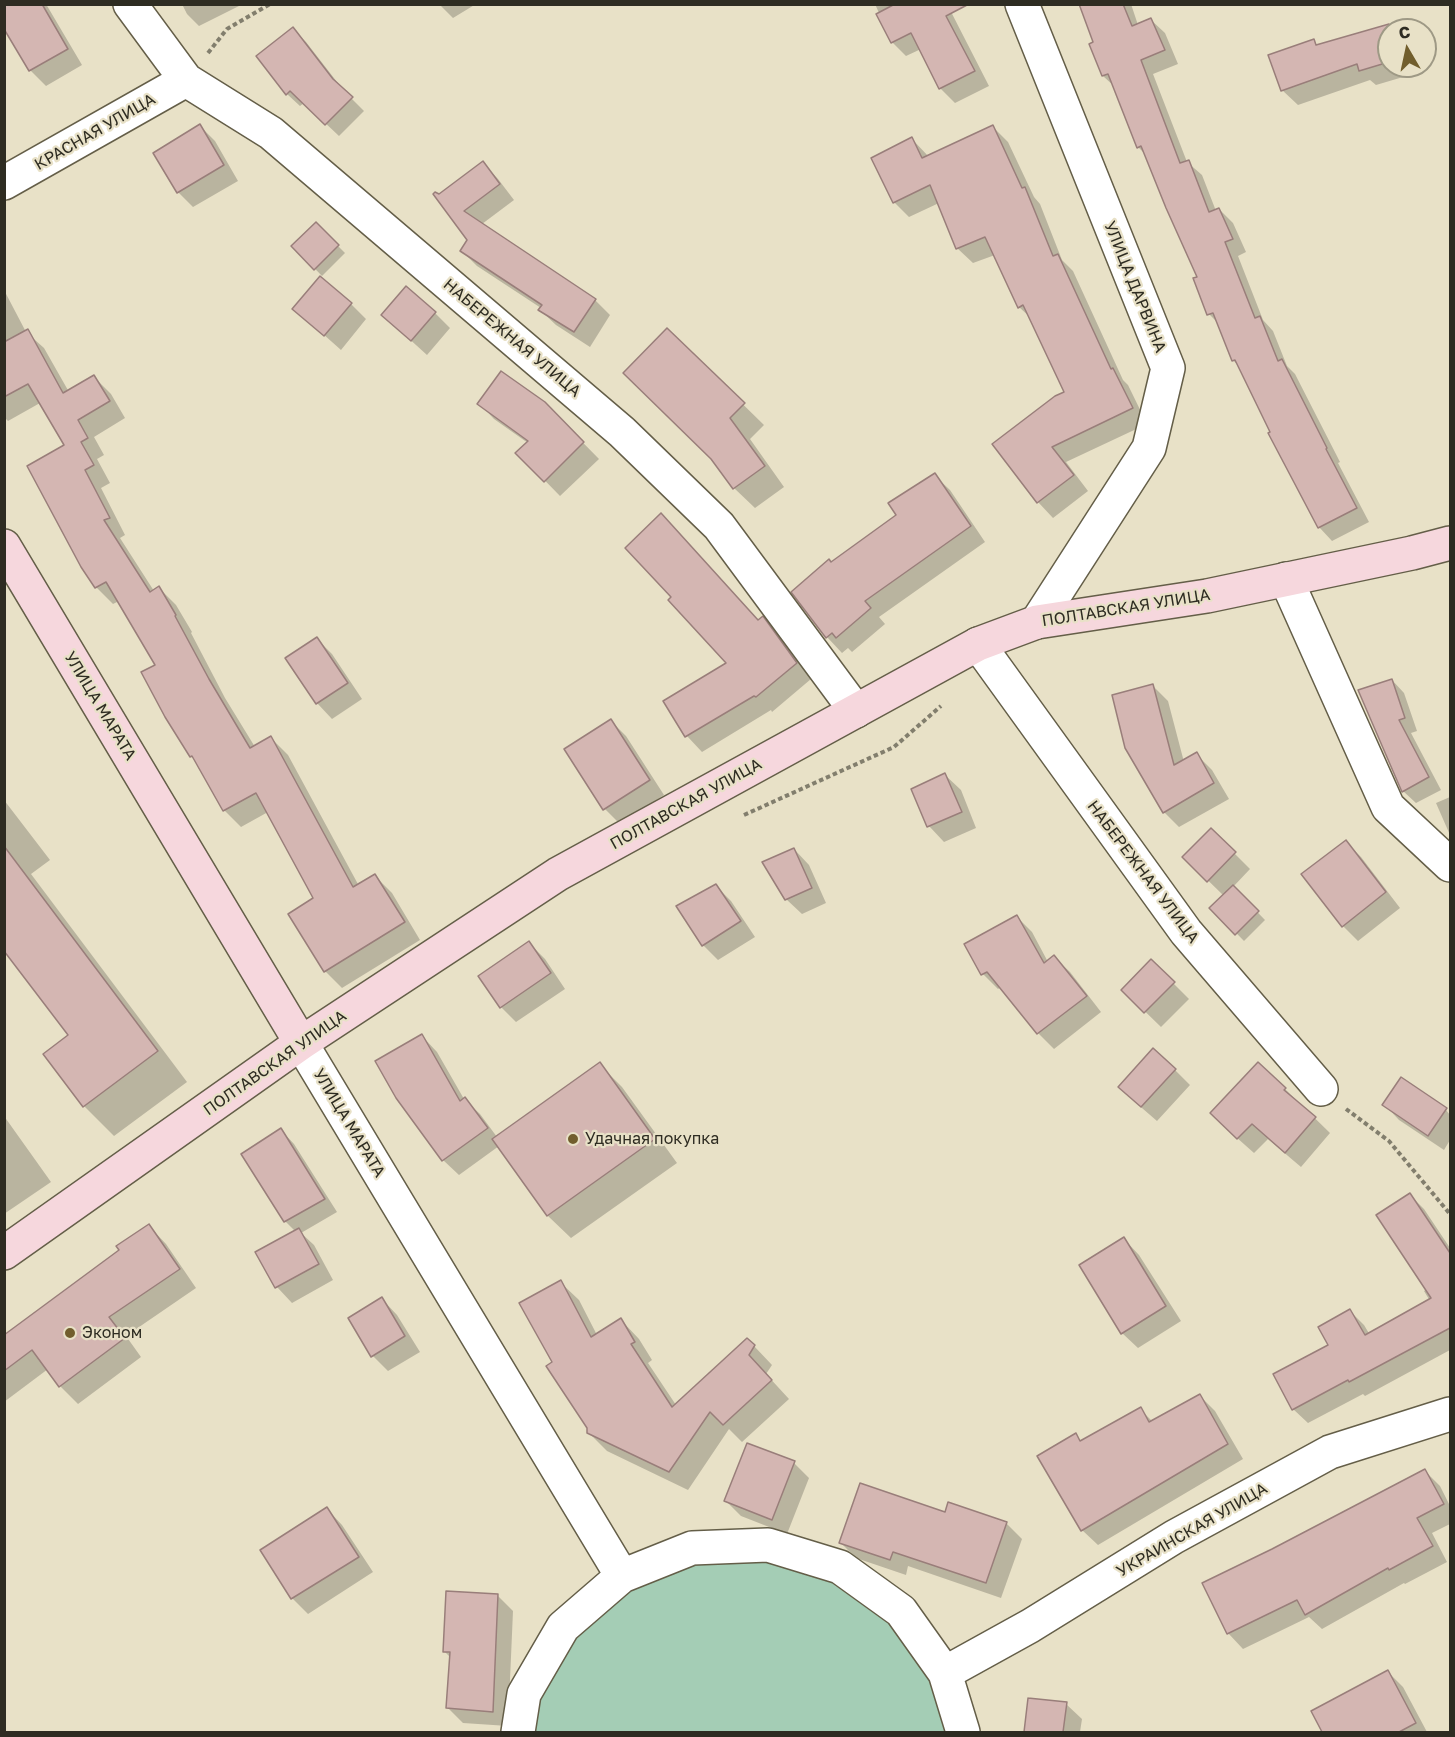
<!DOCTYPE html>
<html>
<head>
<meta charset="utf-8">
<style>
	body { margin:0 }
	#map { position:relative; width:1455px; height:1737px; overflow:hidden; background:#e8e1c7; font-family:"Golos Text",sans-serif }
	canvas { display:block }
	.frame { position:absolute; inset:0; border:6px solid #2e2c22; pointer-events:none }
	.north { position:absolute; left:1377px; top:18px; width:60px; height:60px; box-sizing:border-box; background:#e8e1c7; border:2px solid #9e9985; border-radius:50%; rotate:351deg; font-size:16px; font-weight:700; line-height:24px; text-align:center; color:#2e2c22 }
	.north::after { content:''; display:block; margin:auto; width:21px; height:27px; background:#715e2d; clip-path:polygon(50% 0,100% 100%,50% 72%,0 100%) }
</style>
</head>
<body>
<div id="map">
<canvas width="1455" height="1737"></canvas>
<div class="frame"></div>
<div class="north">С</div>
</div>
<script>
const c = document.querySelector('canvas').getContext('2d');
c.lineJoin = 'round';
function fillPath(path, color) { c.fillStyle = color; c.fill(path, 'evenodd'); }
const toPath = rows => new Path2D(rows.map(r => 'M' + r).join(''));
function trace(path, color, width, dash) { c.strokeStyle = color; c.lineWidth = width; c.lineCap = dash ? 'butt' : 'round'; c.setLineDash(dash || []); c.stroke(path); }
function label(font, color, halo, rows, align = 'center') {
  c.font = font + ' "Golos Text",sans-serif'; c.lineWidth = 4.5; c.setLineDash([]); c.textBaseline = 'middle'; c.strokeStyle = halo; c.fillStyle = color; for (const [text, x, y, turn = 0] of rows) {
    c.save(); c.translate(x, y); c.rotate((+turn || 0) * Math.PI / 180); c.textAlign = isNaN(turn) ? turn : align; if (halo) c.strokeText(text, 0, 0); c.fillText(text, 0, 0); c.restore();
  }
}
const green = toPath([
	[768,1545,901,1611,963,1732,518,1732,524,1694,622,1576]
]);
const shadow = toPath([
	[8,4,46,4,82,65,46,86,30,70],
	[182,4,243,4,199,26,187,14],
	[439,4,476,4,453,18],
	[875,4,947,4,989,86,955,103,940,88,921,49,906,56,892,42],
	[1081,4,1131,4,1138,25,1151,20,1165,33,1178,64,1153,74,1187,162,1202,175,1216,211,1219,209,1233,223,1246,252,1238,256,1263,320,1273,331,1287,366,1295,374,1340,462,1338,463,1369,522,1332,541,1319,527,1240,368,1233,360,1219,324,1209,314,1199,278,1146,155,1138,147,1115,87,1103,76,1091,45,1095,43],
	[1395,23,1402,30,1389,30,1389,66,1418,66,1420,72,1376,85,1370,80,1298,105,1282,90,1313,41,1318,46],
	[293,29,306,42,344,91,364,111,339,136,304,103,300,106,287,94],
	[200,126,215,141,238,181,193,207,178,192],
	[993,127,1008,142,1034,197,1040,204,1062,260,1073,271,1123,380,1128,385,1147,424,1066,462,1088,491,1053,518,1038,502,1065,392,1032,319,1019,307,995,255,973,263,957,248,939,203,909,217,894,202,912,139,929,157],
	[483,163,498,179,514,200,482,224,595,300,610,315,590,347,556,325,540,310,541,308,477,266,462,251,469,240,439,196],
	[316,224,345,253,322,276,293,246],
	[4,290,26,332,44,348,69,392,94,377,111,394,125,418,94,437,104,455,97,459,110,483,101,488,125,535,120,538,154,591,159,588,176,605,192,632,191,633,225,698,255,747,271,738,288,755,359,886,375,876,392,893,420,940,342,988,325,971,315,898,268,812,241,827,224,810,198,763,191,756,166,717,157,666,119,601,113,604,96,587,83,566,66,446,40,403,8,421,4,417],
	[351,304,366,319,341,350,295,309],
	[435,313,450,328,427,355,383,315],
	[667,330,764,425,750,439,784,487,755,508,734,488],
	[479,403,546,405,599,459,560,496,518,453,528,443,494,419],
	[934,475,950,490,985,542,879,617,885,624,852,652,848,648,842,653,827,637,898,515],
	[763,619,778,634,811,679,772,712,771,710,702,752,687,736,665,701,728,664],
	[317,639,332,654,362,699,332,719,317,703],
	[1392,680,1404,693,1417,731,1411,733,1441,790,1416,803,1403,791],
	[1153,686,1168,701,1184,762,1196,754,1212,770,1229,799,1179,827,1164,812],
	[611,721,626,736,664,795,620,824,605,809],
	[945,775,961,790,976,828,944,842,929,826,913,790],
	[1450,797,1450,835,1436,803],
	[4,800,50,860,31,874,187,1082,114,1136,84,1106,70,1035,4,949],
	[1211,830,1250,869,1233,887,1265,920,1244,941,1212,908,1224,896,1184,857],
	[1346,842,1361,857,1400,908,1358,941,1343,926],
	[794,849,809,865,826,903,802,914,786,899],
	[716,886,731,901,755,937,718,960,703,945],
	[1016,916,1032,932,1048,962,1054,957,1070,972,1101,1012,1054,1049,1038,1033,1001,987,998,989,983,974],
	[529,943,545,959,565,989,516,1022,501,1007],
	[1151,961,1189,999,1161,1027,1123,990],
	[422,1036,437,1052,464,1099,480,1114,497,1137,599,1064,622,1087,677,1163,571,1238,548,1216,499,1146,459,1175,443,1160],
	[1175,1070,1190,1085,1157,1121,1135,1102],
	[1285,1089,1330,1133,1301,1167,1268,1139,1254,1153,1227,1129],
	[1384,1104,1446,1110,1450,1115,1450,1140,1444,1150,1399,1120],
	[4,1116,51,1182,4,1214],
	[281,1130,294,1144,337,1212,301,1233,314,1245,333,1280,292,1303,277,1287,257,1253,295,1231,285,1221],
	[1410,1195,1424,1209,1450,1248,1450,1350,1365,1396,1363,1394,1308,1423,1293,1409,1350,1311,1364,1325,1370,1335,1430,1301,1424,1291,1427,1289],
	[149,1226,166,1244,196,1288,126,1336,141,1357,78,1404,60,1386,48,1369,4,1402,4,1336,121,1251],
	[1124,1239,1139,1255,1181,1321,1138,1348,1122,1333],
	[560,1282,579,1300,597,1335,621,1320,639,1339,652,1360,648,1363,676,1405,754,1346,772,1365,766,1374,789,1399,742,1442,729,1429,688,1490,607,1451,588,1432,588,1428,554,1363],
	[382,1299,397,1315,420,1352,388,1371,373,1356],
	[1199,1395,1215,1411,1243,1459,1098,1545,1082,1530,1075,1435,1082,1442,1140,1409,1153,1422],
	[794,1463,809,1478,787,1534,741,1516,726,1501],
	[1425,1471,1440,1486,1450,1506,1450,1524,1432,1533,1447,1562,1405,1584,1404,1583,1322,1629,1309,1617,1243,1649,1228,1633],
	[327,1509,342,1525,373,1572,308,1614,292,1598,262,1551],
	[946,1513,1006,1523,1022,1539,1001,1598,908,1566,906,1575,856,1558,841,1543],
	[497,1595,513,1611,508,1726,463,1723,448,1708,451,1658,444,1651],
	[1388,1672,1403,1687,1427,1732,1324,1732,1313,1711],
	[1029,1699,1066,1704,1082,1719,1080,1732,1025,1732]
]);
const building = toPath([
	[4,4,42,4,68,49,29,71,4,29,4,4],
	[895,4,969,4,946,16,975,71,939,89,911,33,891,43,876,14,895,4],
	[1079,4,1123,4,1132,26,1151,18,1165,50,1141,60,1180,163,1189,160,1209,212,1219,208,1233,239,1225,242,1255,318,1260,316,1278,361,1282,359,1327,448,1326,449,1357,508,1318,528,1268,433,1270,432,1235,360,1232,361,1213,313,1207,315,1193,278,1197,277,1166,208,1141,146,1137,148,1108,74,1102,76,1089,44,1093,42,1079,4],
	[1389,24,1389,62,1359,71,1357,64,1281,91,1268,55,1314,39,1316,45,1389,24],
	[293,27,333,79,353,97,325,125,290,91,286,95,256,56,293,27],
	[200,124,224,165,177,193,153,153,200,124],
	[993,125,1022,188,1025,187,1053,256,1058,254,1111,369,1113,368,1133,408,1052,447,1074,475,1037,503,992,444,1055,396,1064,392,1023,305,1018,308,985,237,956,249,930,185,893,203,871,158,912,137,922,158,993,125],
	[483,161,500,184,464,211,596,299,574,332,538,310,542,305,460,251,467,240,433,194,435,192,439,194,483,161],
	[316,222,339,245,314,270,291,246,316,222],
	[320,276,352,303,324,336,292,309,320,276],
	[406,286,436,312,411,341,381,315,406,286],
	[667,328,745,403,730,418,765,466,733,489,711,459,623,373,667,328],
	[28,329,63,393,94,375,110,401,78,420,88,438,81,442,94,465,85,470,110,518,104,520,150,592,159,586,176,615,175,616,209,679,250,748,271,736,353,887,375,874,405,922,324,972,288,914,313,898,256,793,223,811,192,756,190,757,165,717,141,672,155,665,106,582,95,588,81,567,27,466,64,445,28,384,4,397,4,342,28,329],
	[501,371,545,402,584,442,544,482,515,453,528,441,477,404,501,371],
	[935,473,971,526,865,601,871,608,836,638,832,633,826,638,791,592,829,559,831,562,896,515,888,503,935,473],
	[661,513,758,620,763,616,797,663,756,697,754,696,685,737,663,701,726,663,668,600,671,597,625,548,661,513],
	[317,637,348,683,316,704,285,658,317,637],
	[1392,679,1405,718,1399,720,1429,777,1402,792,1358,690,1392,679],
	[1153,684,1174,765,1197,752,1214,783,1163,813,1125,748,1112,695,1153,684],
	[611,719,650,780,603,810,564,749,611,719],
	[945,773,962,812,927,827,911,789,945,773],
	[1211,828,1236,852,1207,882,1182,857,1211,828],
	[1346,840,1386,892,1342,927,1301,874,1346,840],
	[4,846,158,1051,83,1107,43,1054,68,1035,4,951,4,846],
	[794,848,812,888,785,900,762,862,794,848],
	[716,884,741,921,702,946,676,906,716,884],
	[1233,885,1259,911,1235,935,1209,908,1233,885],
	[1017,915,1044,963,1054,955,1087,996,1037,1034,987,972,981,975,964,944,1017,915],
	[529,941,551,973,500,1008,478,976,529,941],
	[1151,959,1175,982,1144,1013,1121,990,1151,959],
	[422,1034,460,1101,465,1097,488,1128,442,1161,396,1098,375,1061,422,1034],
	[1153,1048,1176,1069,1141,1107,1118,1087,1153,1048],
	[600,1062,655,1139,547,1216,492,1139,600,1062],
	[1258,1062,1286,1088,1284,1090,1316,1117,1285,1153,1252,1124,1237,1139,1210,1113,1258,1062],
	[1401,1077,1447,1108,1428,1136,1382,1105,1401,1077],
	[281,1128,325,1199,284,1222,241,1154,281,1128],
	[1410,1193,1450,1253,1450,1328,1349,1382,1348,1380,1292,1410,1273,1374,1328,1345,1318,1327,1350,1309,1365,1335,1431,1298,1376,1215,1410,1193],
	[149,1224,180,1269,109,1317,125,1338,59,1387,32,1350,4,1371,4,1335,119,1250,116,1246,149,1224],
	[299,1228,319,1264,275,1288,255,1252,299,1228],
	[1124,1237,1166,1306,1121,1334,1079,1265,1124,1237],
	[561,1280,591,1337,621,1318,635,1342,631,1344,672,1407,747,1338,755,1345,749,1355,772,1380,723,1425,710,1412,669,1472,587,1433,587,1428,546,1366,552,1362,519,1303,561,1280],
	[382,1297,405,1336,371,1357,348,1318,382,1297],
	[1200,1394,1228,1444,1081,1531,1037,1456,1076,1433,1080,1441,1141,1407,1149,1422,1200,1394],
	[747,1443,795,1461,772,1520,724,1501,747,1443],
	[1425,1469,1444,1504,1417,1518,1433,1546,1389,1570,1388,1568,1305,1615,1297,1600,1227,1634,1202,1583,1272,1549,1425,1469],
	[860,1483,945,1512,948,1502,1007,1522,986,1583,893,1552,890,1560,839,1543,860,1483],
	[327,1507,359,1557,291,1599,260,1550,327,1507],
	[446,1591,498,1594,493,1712,446,1708,450,1652,443,1652,446,1591],
	[1388,1670,1416,1723,1399,1732,1322,1732,1311,1711,1388,1670],
	[1028,1698,1067,1702,1063,1732,1024,1732,1028,1698]
]);
const path = toPath([
	[208,53,227,29,270,4],
	[744,815,894,747,941,706],
	[1346,1109,1389,1141,1450,1214]
]);
const street = toPath([
	[130,4,186,80,271,133,622,432,719,526,856,711],
	[1022,4,1168,368,1149,448,1037,622],
	[4,183,186,80],
	[1286,579,1388,807,1450,865],
	[978,644,1186,932,1321,1089],
	[301,1043,622,1576],
	[945,1673,1030,1626,1174,1537,1330,1452,1450,1414],
	[518,1732,524,1694,563,1627,622,1576,692,1548,768,1545,840,1567,901,1611,945,1673,963,1732]
]);
const secondary = toPath([
	[4,546,301,1043],
	[4,1253,301,1043,558,874,978,644,1037,622,1207,596,1412,553,1450,543]
]);
const markers = [
	[573,1139,6,"#715e2d"],
	[70,1333,6,"#715e2d"]
];
const streetNames = [
	["КРАСНАЯ УЛИЦА",95,132,-30],
	["УЛИЦА ДАРВИНА",1135,287,68],
	["НАБЕРЕЖНАЯ УЛИЦА",512,338,40],
	["ПОЛТАВСКАЯ УЛИЦА",1126,608,-9],
	["УЛИЦА МАРАТА",100,706,59],
	["ПОЛТАВСКАЯ УЛИЦА",686,804,-29],
	["НАБЕРЕЖНАЯ УЛИЦА",1143,872,53],
	["ПОЛТАВСКАЯ УЛИЦА",275,1063,-35],
	["УЛИЦА МАРАТА",349,1123,59],
	["УКРАИНСКАЯ УЛИЦА",1192,1530,-30]
];
const poiNames = [
	["Удачная покупка",585,1139],
	["Эконом",82,1333]
];
fillPath(green, '#a4cdb5');
fillPath(shadow, '#0003');
fillPath(building, '#d4b6b2');
trace(building, '#997e7a', 1.5);
trace(street, '#645e48', 36);
trace(secondary, '#645e48', 36);
trace(path, '#827e6d', 4, [4.5, 3]);
trace(street, '#fff', 33);
trace(secondary, '#f6d7dd', 33);
for (const [x, y, r, color] of markers) { const dot = new Path2D(); dot.arc(x, y, r, 0, 2 * Math.PI); c.fillStyle = color; c.fill(dot); trace(dot, '#e8e1c7', 2); }
label('16px', '#2e2c22', '#e8e1c7', streetNames);
label('16px', '#2e2c22', '#e8e1c7', poiNames, 'left');
</script>
</body>
</html>
